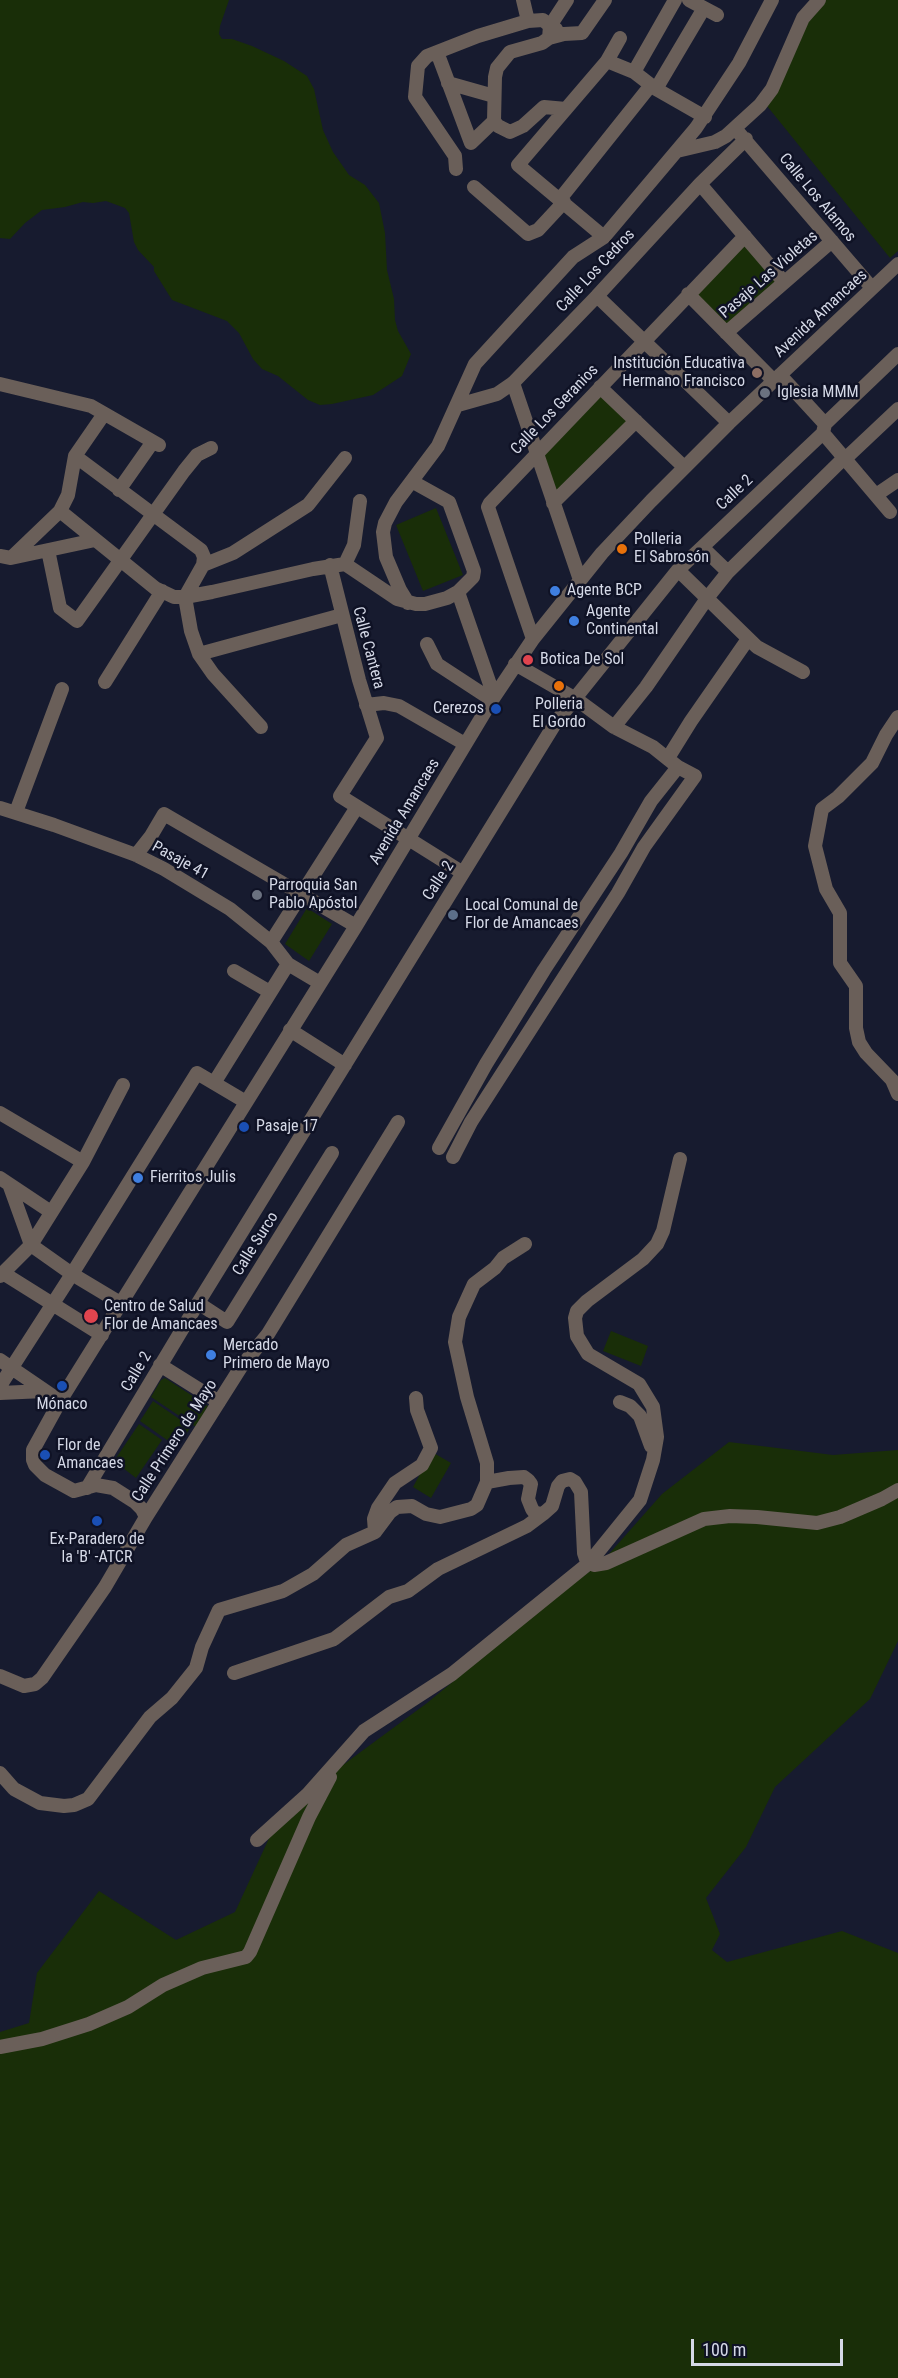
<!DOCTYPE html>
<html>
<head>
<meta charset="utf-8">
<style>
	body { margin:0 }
	#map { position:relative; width:898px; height:2378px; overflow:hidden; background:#171b2f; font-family:"Roboto Condensed",sans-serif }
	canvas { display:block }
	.scale { position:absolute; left:691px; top:2339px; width:152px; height:27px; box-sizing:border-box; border:3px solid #d5d9e7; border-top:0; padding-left:8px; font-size:18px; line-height:21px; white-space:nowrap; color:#d5d9e7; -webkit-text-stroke:4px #0f1225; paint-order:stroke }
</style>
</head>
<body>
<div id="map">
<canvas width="898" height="2378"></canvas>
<div class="scale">100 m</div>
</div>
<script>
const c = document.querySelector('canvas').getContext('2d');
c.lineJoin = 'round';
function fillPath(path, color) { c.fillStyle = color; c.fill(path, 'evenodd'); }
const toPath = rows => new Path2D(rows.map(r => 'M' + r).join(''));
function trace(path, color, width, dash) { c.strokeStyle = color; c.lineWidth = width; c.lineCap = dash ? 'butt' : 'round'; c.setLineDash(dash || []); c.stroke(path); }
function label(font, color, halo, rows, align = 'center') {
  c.font = font + ' "Roboto Condensed",sans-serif'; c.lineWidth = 5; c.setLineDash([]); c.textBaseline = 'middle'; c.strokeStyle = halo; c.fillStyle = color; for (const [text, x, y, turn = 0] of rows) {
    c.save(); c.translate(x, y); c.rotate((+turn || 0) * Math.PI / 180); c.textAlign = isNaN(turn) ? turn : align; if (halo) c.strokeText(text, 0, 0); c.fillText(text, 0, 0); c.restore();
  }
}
const green = toPath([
	[0,0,229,0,220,26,219,34,222,39,232,39,252,46,284,61,307,76,314,89,323,130,333,152,349,175,365,185,379,203,385,233,387,270,394,299,395,320,398,331,411,354,402,376,373,395,332,404,320,405,308,400,278,376,262,369,253,359,239,333,227,321,172,300,154,271,154,267,138,250,134,242,129,213,125,208,106,201,93,203,83,202,65,207,42,210,25,223,10,239,0,238],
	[826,0,898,0,898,251,890,258,767,106,808,19],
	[744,244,777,281,725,326,694,294],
	[598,393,630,422,555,494,540,455],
	[436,508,463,575,423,591,396,525],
	[307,908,332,924,309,961,285,944],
	[611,1331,648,1346,641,1366,603,1351],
	[165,1378,208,1406,196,1427,151,1397,161,1380],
	[153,1401,191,1427,177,1447,140,1421],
	[139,1424,162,1440,136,1478,114,1461],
	[729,1442,833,1455,898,1450,898,1641,870,1699,775,1787,746,1847,706,1898,720,1934,712,1950,727,1962,842,1931,898,1953,898,2378,0,2378,0,2032,29,2023,37,1973,99,1891,176,1940,235,1912,271,1834,305,1793,427,1703,563,1591,601,1563,662,1494],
	[432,1452,451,1463,431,1498,413,1487]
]);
const minor = toPath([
	[523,0,528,21],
	[689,0,717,15],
	[556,29,550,26,567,0],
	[549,38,564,34,582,33,605,0],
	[437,52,471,143,494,121],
	[607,61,634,72,656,89,705,117],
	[634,72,675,0],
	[448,83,494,96],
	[656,89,704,8],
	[739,133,872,288],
	[677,151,715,142,726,136,760,105,772,89,803,18,819,0],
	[456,169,455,156,415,97,418,66,427,56,478,36,528,21,543,20,550,26,549,38,542,43,510,52,497,68,495,77,494,121,498,126,510,132,523,126,544,107,566,109],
	[700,184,784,282],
	[474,187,528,234,538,230,564,202],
	[560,199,651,85],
	[604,237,518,165,607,61,620,38],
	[688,294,774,381],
	[597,296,729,423],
	[726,333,832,241],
	[780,375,825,424],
	[513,383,580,580],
	[0,384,91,406,159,445],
	[600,387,684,467],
	[458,405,497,394,513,383,597,296,700,184,746,139],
	[823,433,890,512],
	[75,456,201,550,204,557,203,565],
	[846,458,898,409],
	[119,490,152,443],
	[876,495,898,480],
	[553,503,636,421],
	[60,511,155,588,174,597,185,597,212,592,313,569,345,564,397,599,416,604,425,604,447,598,458,592,473,577,474,571,449,502,413,482],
	[703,548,728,572],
	[48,550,60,608,77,621,184,471,197,455,211,448],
	[0,556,11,558,95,540],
	[11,558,60,511,68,495,75,456,104,414],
	[345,564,354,545,360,501],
	[330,565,359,680,377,738,340,796,463,873],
	[678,570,757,647,803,672],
	[458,592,494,696],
	[408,603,400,590,386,557,383,532,385,523,396,502,438,446,475,364,573,257,604,237,696,128,739,63,772,0],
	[533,639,488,507,490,503,745,236],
	[427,644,437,664,492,700],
	[199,654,342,615],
	[105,682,162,591],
	[366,705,384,703,399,706,465,744],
	[898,717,886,735,872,763,838,797,822,809,815,846,826,889,840,913,840,963,856,986,856,1028,859,1042,866,1053,892,1080,898,1094],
	[261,727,213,674,199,654,191,631,185,597,203,565,233,553,308,505,345,458],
	[614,727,646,687,708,597,728,572,845,457],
	[668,758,691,721,748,639],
	[0,808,54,825,136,855,164,869,230,909,271,942,288,964,320,983],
	[16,812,62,689],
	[136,855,151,836,164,814,356,926],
	[271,942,357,807],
	[234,971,270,992],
	[290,1030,345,1065],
	[214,1083,288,964],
	[0,1113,83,1162],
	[439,1148,486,1064,544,970,621,853,651,801,678,767],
	[453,1157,471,1122,618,893,644,847,695,776,678,767,653,747,614,727,576,699,515,664],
	[0,1178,51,1212],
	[9,1184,31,1245,72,1274,122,1304],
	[3,1273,102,1335],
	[0,1276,31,1245,83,1162,123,1085],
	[198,1303,227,1322,332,1153],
	[0,1360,60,1401],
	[160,1365,219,1402],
	[0,1386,72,1274,197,1073,246,1102],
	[0,1393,44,1391],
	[620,1402,630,1406,640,1416,651,1446],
	[487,1482,487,1463,467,1397,455,1342,459,1317,474,1284,495,1268,503,1258,525,1244],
	[87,1488,198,1303,556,722,678,570,823,433,825,424,898,354],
	[146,1517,142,1509,135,1502,113,1488,96,1485,74,1491,45,1475,35,1465,33,1460,33,1450,60,1401,356,926,492,700,533,639,602,553,651,501,729,423,898,264],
	[375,1532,390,1512,397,1507,412,1506,426,1514,440,1517,471,1509,477,1505,487,1482,509,1478,524,1477,528,1480,531,1484,528,1499,532,1509,535,1513,543,1514,552,1506,558,1486,562,1481,570,1479,575,1482,581,1492,584,1553,586,1559,594,1565,606,1563,704,1519,730,1516,757,1517,817,1523,840,1517,882,1499,898,1490],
	[234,1673,334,1639,389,1597,408,1591,438,1569,527,1526,543,1514],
	[0,1676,24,1686,35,1684,42,1678,105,1587,146,1517,241,1367,268,1334,398,1122],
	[0,1773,14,1789,40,1803,64,1806,74,1805,88,1799,150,1717,172,1698,196,1668,202,1647,219,1610,283,1591,313,1574,346,1545,375,1532,374,1519,378,1508,395,1483,422,1465,431,1448,417,1410,416,1398],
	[257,1840,308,1794,364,1731,452,1674,589,1563,640,1500,653,1460,657,1437,653,1407,639,1384,588,1354,577,1336,575,1318,577,1311,587,1301,643,1259,657,1244,663,1231,680,1159],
	[0,2047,42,2039,89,2024,128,2007,163,1985,202,1968,246,1957,250,1952,309,1817,330,1777]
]);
const markers = [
	[757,373,6,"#8d6e63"],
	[765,393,6,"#6b7280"],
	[622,549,6,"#e8710a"],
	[555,591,6,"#3f7fe0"],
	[574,621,6,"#3f7fe0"],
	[528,660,6,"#e0444e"],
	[559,686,6,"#e8710a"],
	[496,709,6,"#1a4fb4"],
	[257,895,6,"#6b7280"],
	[453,915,6,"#5c6f8a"],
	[244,1127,6,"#1a4fb4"],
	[138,1178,6,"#3f7fe0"],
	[91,1316,8,"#e0444e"],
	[211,1355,6,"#3f7fe0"],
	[62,1386,6,"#1a4fb4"],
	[45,1455,6,"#1a4fb4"],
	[97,1521,6,"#1a4fb4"]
];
const streetNames = [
	["Calle Los Alamos",817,198,50],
	["Calle Los Cedros",596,271,-47],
	["Pasaje Las Violetas",769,275,-41],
	["Avenida Amancaes",821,314,-43],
	["Calle Los Geranios",555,410,-46],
	["Calle 2",735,493,-43],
	["Calle Cantera",368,648,75],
	["Avenida Amancaes",405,812,-59],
	["Pasaje 41",180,861,29],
	["Calle 2",439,881,-57],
	["Calle Surco",256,1244,-58],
	["Calle 2",137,1372,-59],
	["Calle Primero de Mayo",175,1441,-57]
];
const poiNames = [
	["Institución Educativa",745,364,"right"],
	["Hermano Francisco",745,382,"right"],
	["Iglesia MMM",777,393],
	["Polleria",634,540],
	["El Sabrosón",634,558],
	["Agente BCP",567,591],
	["Agente",586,612],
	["Continental",586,630],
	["Botica De Sol",540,660],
	["Polleria",559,705,"center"],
	["El Gordo",559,723,"center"],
	["Cerezos",484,709,"right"],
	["Parroquia San",269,886],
	["Pablo Apóstol",269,904],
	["Local Comunal de",465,906],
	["Flor de Amancaes",465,924],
	["Pasaje 17",256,1127],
	["Fierritos Julis",150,1178],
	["Centro de Salud",104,1307],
	["Flor de Amancaes",104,1325],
	["Mercado",223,1346],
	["Primero de Mayo",223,1364],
	["Mónaco",62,1405,"center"],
	["Flor de",57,1446],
	["Amancaes",57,1464],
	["Ex-Paradero de",97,1540,"center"],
	["la 'B' -ATCR",97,1558,"center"]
];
fillPath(green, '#192e08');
trace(minor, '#6a5f59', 14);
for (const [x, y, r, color] of markers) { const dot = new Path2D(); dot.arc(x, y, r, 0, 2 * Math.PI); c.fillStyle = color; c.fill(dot); trace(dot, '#0f1225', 2); }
label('16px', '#d5d9e7', '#0f1225', streetNames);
label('16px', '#d5d9e7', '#0f1225', poiNames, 'left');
</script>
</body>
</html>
